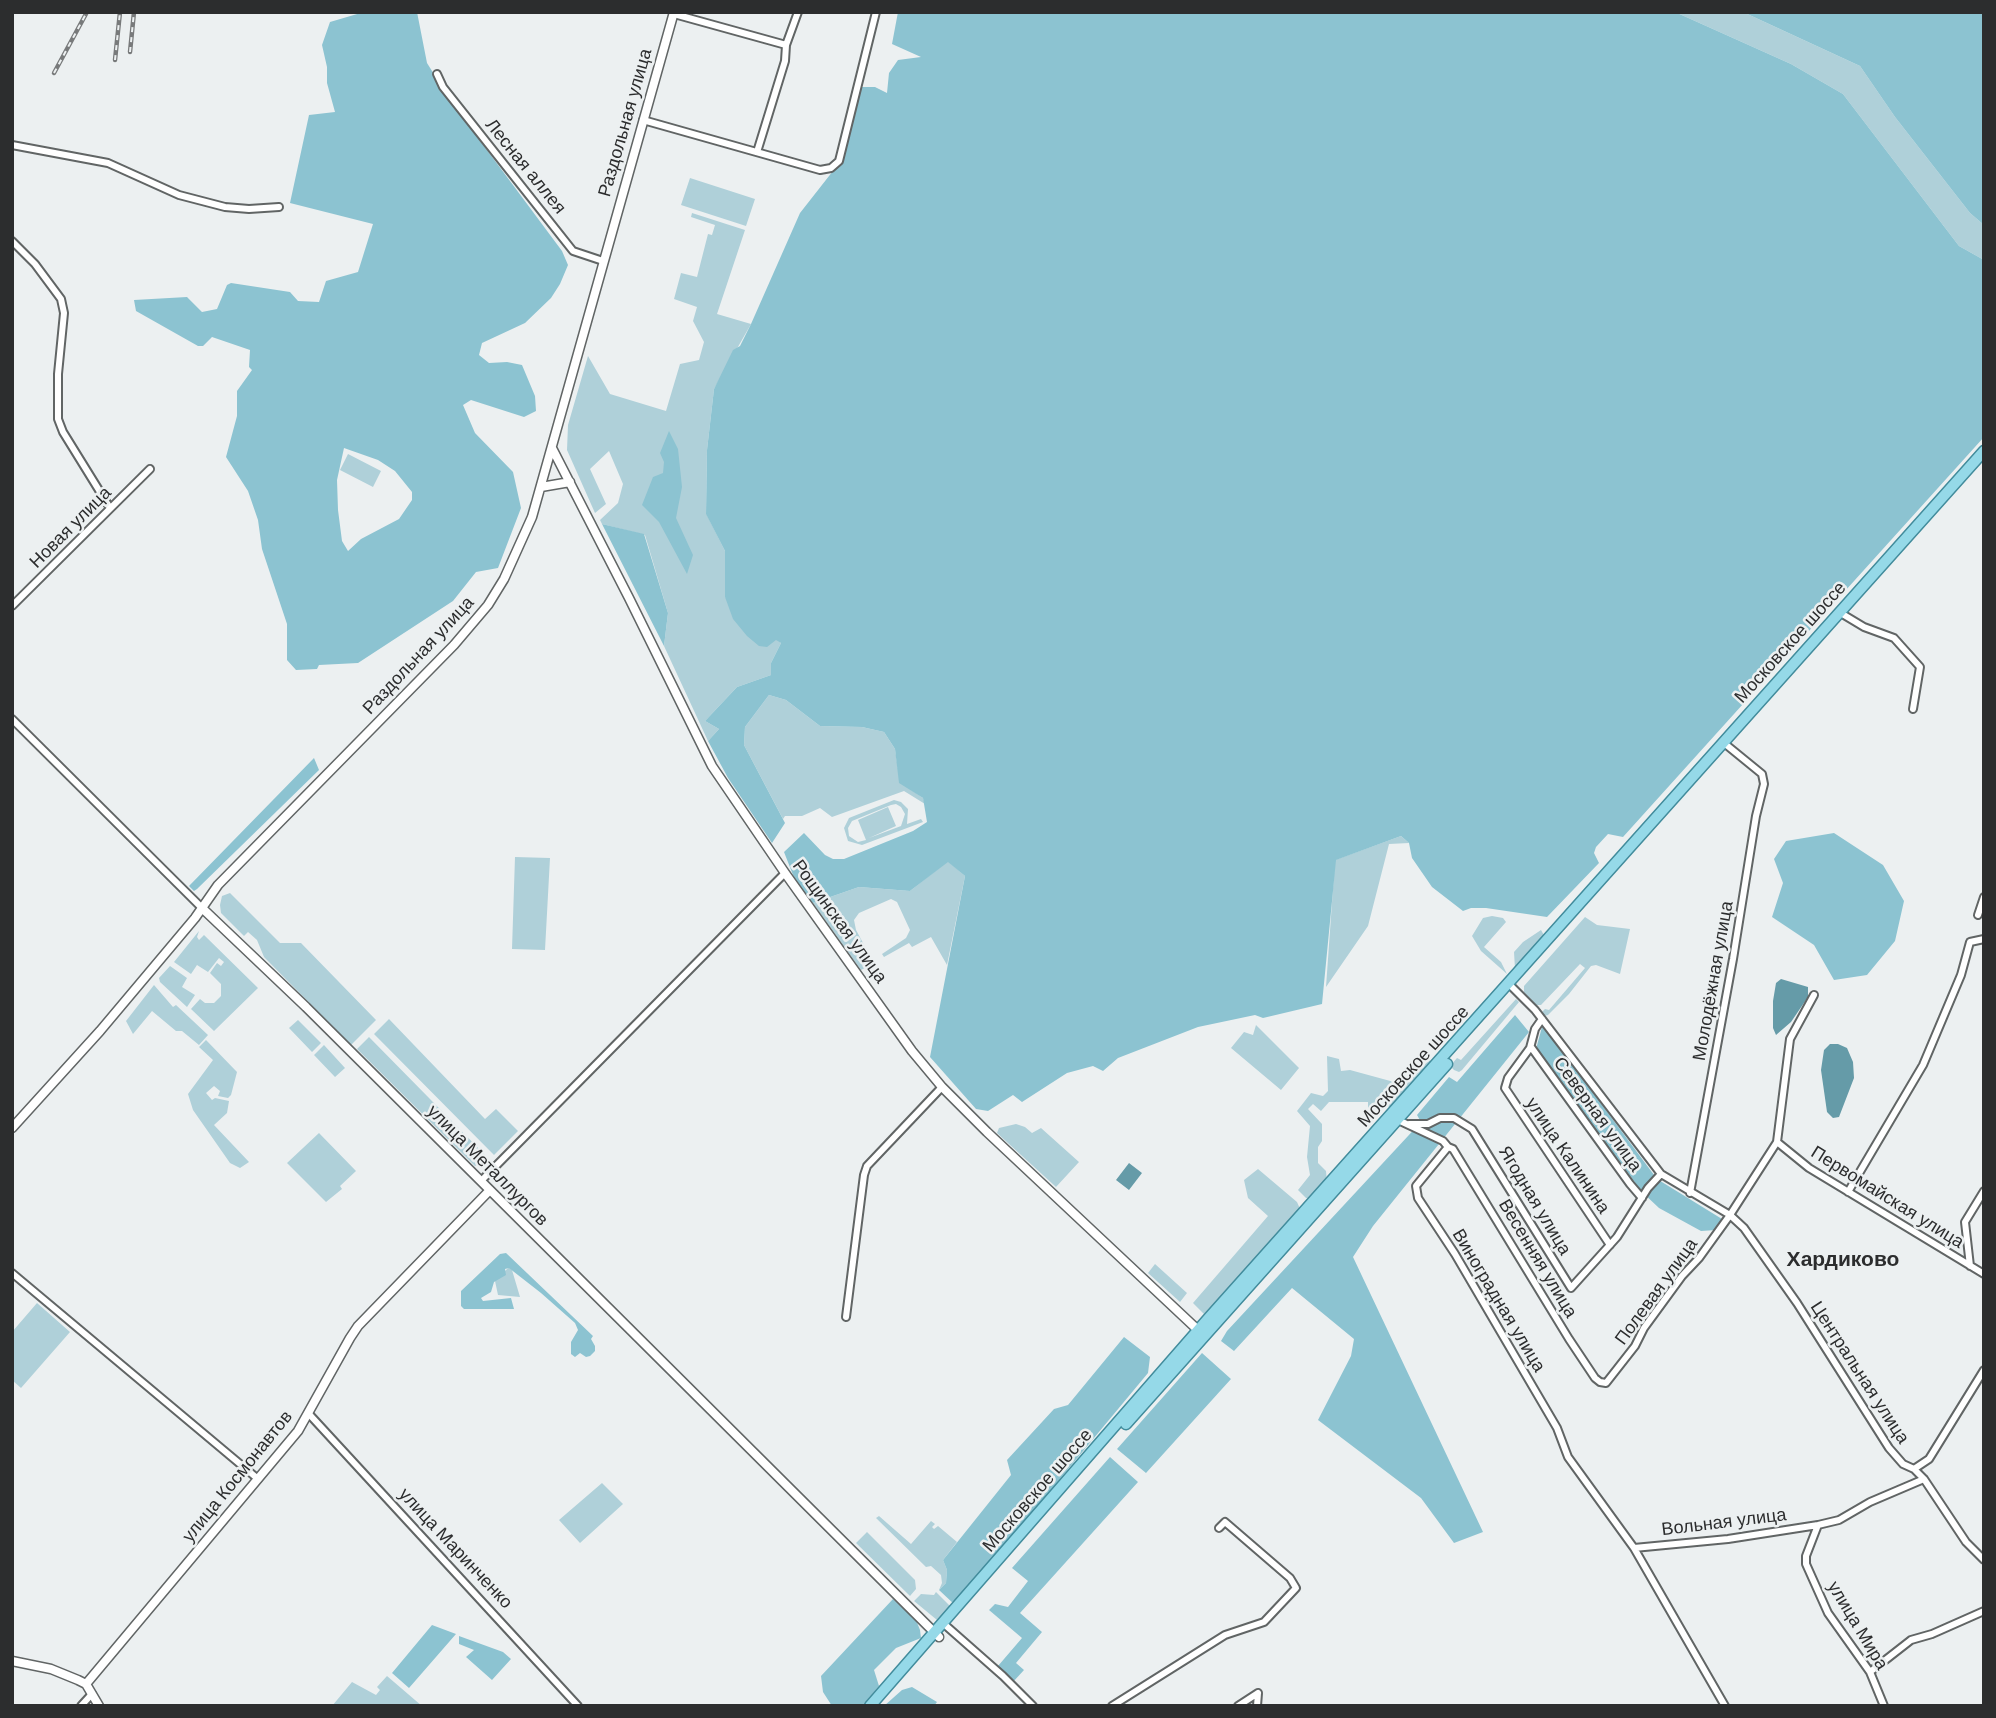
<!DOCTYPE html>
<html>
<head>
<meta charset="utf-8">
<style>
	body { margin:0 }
	#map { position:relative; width:1996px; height:1718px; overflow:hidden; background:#ecf0f1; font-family:"DM Sans",sans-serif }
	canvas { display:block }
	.frame { position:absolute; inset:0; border:14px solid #2c2d2e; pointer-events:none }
</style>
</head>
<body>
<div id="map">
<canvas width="1996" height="1718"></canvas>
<div class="frame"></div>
</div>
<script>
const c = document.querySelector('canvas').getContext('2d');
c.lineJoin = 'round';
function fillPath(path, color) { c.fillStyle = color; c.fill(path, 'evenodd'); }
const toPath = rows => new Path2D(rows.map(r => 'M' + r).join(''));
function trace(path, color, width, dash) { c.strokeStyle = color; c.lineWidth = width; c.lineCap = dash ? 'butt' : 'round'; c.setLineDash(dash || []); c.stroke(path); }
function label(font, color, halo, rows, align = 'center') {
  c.font = font + ' "DM Sans",sans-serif'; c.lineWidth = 5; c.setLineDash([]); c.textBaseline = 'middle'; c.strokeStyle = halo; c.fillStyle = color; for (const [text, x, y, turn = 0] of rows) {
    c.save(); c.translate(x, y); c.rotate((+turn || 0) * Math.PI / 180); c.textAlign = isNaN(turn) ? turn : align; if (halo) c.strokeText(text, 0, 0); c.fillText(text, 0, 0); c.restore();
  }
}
const green = toPath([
	[1675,12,1743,12,1860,66,1895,117,1970,213,1984,225,1984,260,1959,246,1843,94,1791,64],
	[690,178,755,199,746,226,681,205],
	[692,213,745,230,717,314,751,324,714,389,707,450,706,513,725,551,725,597,781,643,771,663,771,675,737,687,705,721,719,729,708,741,664,646,668,613,645,535,602,524,600,520,618,503,623,484,609,451,590,469,606,504,595,513,567,450,568,425,588,356,610,394,666,411,680,364,699,360,704,342,693,321,697,307,674,299,681,273,697,277,708,234,712,235,715,225,691,217],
	[348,454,381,471,373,487,340,470],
	[769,695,786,700,820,726,862,727,884,732,895,749,900,782,923,798,925,804,904,791,832,817,820,808,802,816,785,816,783,819,744,745,745,727],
	[894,800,901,802,908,809,907,824,921,819,923,822,862,845,848,841,844,828,849,818],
	[896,804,901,807,905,814,901,826,869,838,896,826,888,807,858,820,866,840,858,842,849,836,848,828,852,821,891,805],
	[1401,836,1409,843,1389,844,1368,926,1326,987,1335,860],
	[515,857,550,858,545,950,512,949],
	[948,861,965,876,947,965,931,937,912,947,909,943,884,957,882,954,906,938,910,930,897,902,891,899,859,913,854,920,856,930,874,963,861,970,813,903,859,887,910,891],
	[230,893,280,943,301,943,376,1020,351,1045,264,957,257,940,248,932,244,936,221,913,220,905,222,896],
	[1492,916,1503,918,1506,922,1484,947,1501,962,1507,974,1481,951,1472,936,1483,918],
	[1585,917,1597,925,1630,929,1620,974,1596,965,1591,966,1569,994,1548,1015,1544,1016,1542,1012,1545,1009,1549,1010,1585,968,1580,964,1541,1005,1536,1005,1524,992,1524,986],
	[1541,930,1545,937,1515,969,1514,952,1523,942],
	[199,931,197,937,199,940,204,935,258,988,214,1031,191,1009,200,999,205,1003,214,1003,221,996,221,984,210,973,217,963,221,966,224,962,219,958,208,972,197,965,191,974,174,962],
	[170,966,187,978,182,987,195,995,187,1007,160,982,159,978],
	[154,985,173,1007,176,1005,208,1035,199,1045,182,1031,176,1031,152,1011,133,1034,126,1021],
	[1516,999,1519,1002,1462,1070,1459,1072,1454,1070,1450,1066,1457,1058,1461,1060],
	[389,1019,485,1119,496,1109,518,1131,494,1155,374,1034],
	[298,1020,321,1043,312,1052,289,1028],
	[1256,1025,1299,1068,1281,1090,1231,1048,1244,1032,1253,1035],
	[369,1037,490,1160,475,1166,357,1049],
	[206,1040,237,1072,231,1095,228,1098,218,1096,220,1091,214,1086,206,1093,212,1100,215,1098,229,1101,227,1113,214,1125,249,1162,240,1168,230,1163,193,1110,188,1094,213,1060,199,1047],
	[324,1045,345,1068,335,1077,314,1055],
	[1327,1056,1339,1059,1341,1071,1350,1070,1405,1085,1430,1059,1431,1062,1431,1065,1418,1074,1407,1087,1405,1095,1396,1106,1368,1109,1368,1102,1329,1102,1321,1111,1313,1104,1308,1109,1322,1124,1322,1141,1318,1147,1318,1163,1326,1171,1327,1182,1312,1198,1306,1198,1298,1190,1310,1175,1307,1157,1310,1126,1297,1111,1311,1093,1323,1096,1328,1091],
	[1016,1124,1025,1127,1032,1133,1041,1128,1079,1162,1056,1187,997,1133,999,1128],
	[319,1133,356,1171,340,1186,342,1189,326,1202,287,1163],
	[1258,1169,1297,1202,1301,1211,1204,1314,1193,1303,1268,1216,1248,1198,1244,1180],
	[1155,1264,1187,1293,1180,1302,1148,1273],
	[509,1267,512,1270,520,1297,498,1295,495,1281],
	[37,1303,70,1332,21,1388,12,1380,12,1332],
	[602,1483,623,1504,580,1543,559,1520],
	[879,1516,911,1544,931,1521,935,1524,932,1527,934,1529,938,1526,957,1542,943,1560,947,1570,946,1583,939,1590,942,1583,941,1575,931,1566,926,1567,876,1518],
	[867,1532,915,1580,916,1589,910,1596,856,1543],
	[936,1592,952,1608,937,1620,914,1601,921,1594,934,1595],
	[387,1676,422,1706,332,1706,352,1682,376,1695,380,1690,377,1687]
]);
const forest = toPath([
	[364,12,417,12,427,63,452,103,562,251,568,265,560,284,551,298,525,323,482,343,479,355,489,363,507,362,522,365,535,396,536,411,524,417,471,400,463,405,475,433,513,472,521,508,498,568,476,572,453,601,358,663,319,665,317,669,296,670,287,660,287,624,262,549,258,520,248,491,226,457,237,416,237,391,252,370,249,367,250,350,212,337,203,346,198,346,136,311,134,300,187,297,202,312,217,309,227,285,231,283,290,292,298,301,319,302,326,281,358,272,373,224,290,203,309,115,335,112,327,83,327,67,322,45,330,22],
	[344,448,378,460,395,471,412,492,412,500,399,519,361,539,348,551,342,541,338,510,337,480],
	[898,12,1675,12,1791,64,1843,94,1959,246,1984,260,1984,437,1623,837,1608,834,1596,847,1594,853,1599,863,1547,917,1486,908,1471,908,1463,911,1432,887,1412,858,1409,843,1401,836,1336,860,1322,1004,1263,1018,1255,1015,1198,1027,1118,1058,1103,1071,1093,1066,1067,1073,1022,1102,1013,1095,988,1111,976,1109,930,1057,965,876,948,862,910,891,859,887,813,903,795,880,784,852,804,833,825,855,833,859,844,859,913,831,927,822,923,798,899,783,895,749,884,732,862,727,820,726,786,700,769,695,745,727,744,745,785,823,772,843,728,778,708,741,719,729,705,721,737,687,771,675,771,663,781,643,776,640,767,647,759,646,747,636,733,619,725,597,725,551,706,514,707,450,714,389,733,350,740,346,751,324,800,213,840,162,861,87,875,87,887,93,889,73,898,60,921,57,892,44],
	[1743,12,1984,12,1984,225,1970,213,1895,117,1860,66],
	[669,431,678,449,682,487,676,518,693,555,687,574,659,522,642,505,653,477,663,473,664,462,660,453],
	[602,524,644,534,668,613,664,646],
	[314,758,319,770,197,889,194,891,189,886],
	[1834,833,1883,865,1904,901,1895,941,1867,975,1834,980,1814,945,1772,917,1783,883,1774,859,1786,841],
	[1515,1015,1529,1032,1373,1226,1353,1257,1483,1532,1454,1543,1421,1498,1318,1420,1351,1356,1354,1339,1292,1288,1234,1351,1221,1341,1227,1331,1421,1122,1417,1115,1449,1077,1457,1082],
	[1542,1027,1544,1027,1657,1179,1722,1219,1716,1230,1701,1231,1659,1208,1642,1192,1536,1049],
	[506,1253,593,1336,591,1339,595,1346,595,1351,590,1356,586,1357,580,1353,575,1357,571,1354,571,1342,578,1330,575,1323,541,1293,509,1268,505,1269,506,1275,494,1282,491,1292,481,1298,483,1301,511,1298,514,1309,464,1309,461,1306,461,1291,500,1254],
	[1124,1337,1150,1357,1148,1373,955,1605,939,1590,946,1583,947,1570,943,1560,1011,1475,1007,1460,1054,1409,1068,1405],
	[1202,1353,1231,1379,1146,1473,1117,1449],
	[1110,1457,1138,1482,1020,1613,1042,1632,1016,1663,1024,1670,1013,1682,998,1666,1022,1638,989,1610,995,1604,1008,1607,1028,1581,1012,1568],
	[893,1599,916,1620,920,1630,921,1638,896,1648,874,1670,879,1686,862,1706,832,1706,823,1692,821,1676],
	[432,1625,456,1634,409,1688,392,1673],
	[459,1636,503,1652,511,1659,492,1680,466,1657,474,1650,459,1644],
	[912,1687,937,1702,934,1706,884,1706,902,1690]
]);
const water = toPath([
	[1781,979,1808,987,1808,997,1791,1022,1776,1035,1773,1028,1773,1001,1776,983],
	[1830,1044,1838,1044,1847,1048,1853,1062,1854,1078,1839,1117,1833,1118,1827,1112,1821,1070,1824,1050],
	[1129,1163,1142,1173,1129,1190,1116,1180]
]);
const street = toPath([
	[674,14,786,45],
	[437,74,443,87,573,251,603,261],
	[643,120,820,170,831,168,839,161,876,12],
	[12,145,108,163,179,195,225,207,249,209,279,207],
	[757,152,785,61,786,45,798,12],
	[12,241,35,264,61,299,64,313,58,374,58,419,63,432,110,508],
	[12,606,150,469],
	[1844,615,1864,627,1894,638,1920,667,1913,709],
	[12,719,202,908],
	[1978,915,1984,897],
	[1509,984,1535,1010,1661,1174,1730,1215,1744,1228,1797,1303,1889,1448,1903,1464,1914,1469,1924,1479,1966,1542,1984,1560],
	[1542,1019,1535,1029,1530,1048,1508,1078,1505,1088,1610,1245],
	[1531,1047,1630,1184,1642,1198],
	[1398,1120,1443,1141,1448,1147,1453,1149,1569,1339,1595,1378,1600,1382,1606,1383,1635,1346,1644,1328,1682,1276,1699,1258,1730,1215,1777,1142,1790,1039,1814,995],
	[1409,1124,1428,1124,1440,1118,1454,1118,1472,1129,1571,1288,1617,1237,1648,1188,1661,1174],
	[1777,1142,1809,1168,1984,1274],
	[1448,1147,1416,1186,1418,1198,1455,1254,1557,1428,1568,1457,1634,1548,1725,1706],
	[481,1181,785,873],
	[1848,1192,1923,1065,1961,975,1970,942,1984,939],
	[1690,1193,1733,959,1756,816,1764,784,1762,774,1724,743],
	[1970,1266,1965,1222,1984,1191],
	[12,1273,258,1479],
	[846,1317,864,1175,867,1166,942,1087],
	[309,1414,578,1706],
	[1914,1469,1929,1459,1984,1370],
	[1818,1525,1806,1556,1806,1564,1828,1613,1870,1672,1884,1706],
	[1634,1548,1728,1539,1818,1525,1839,1520,1870,1502,1924,1479],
	[944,1624,1003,1676,1033,1706],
	[1870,1672,1911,1640,1932,1634,1984,1611],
	[81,1706,92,1694],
	[1112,1706,1225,1635,1264,1622,1296,1588,1290,1578,1225,1522,1219,1528],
	[1238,1706,1258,1693],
	[1257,1706,1258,1693]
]);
const secondary = toPath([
	[552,448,629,598,712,766,785,873,912,1051,942,1087,987,1132,1200,1332],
	[541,487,570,482],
	[202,908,306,1007,939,1637],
	[12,1128,100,1031,195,918,218,885,454,645,488,605,504,579,532,517,674,12],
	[12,1661,51,1669,78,1680,86,1684,99,1706],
	[86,1684,298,1431,350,1338,358,1326,490,1190]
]);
const primary = toPath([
	[1126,1424,1447,1064],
	[870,1706,1207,1320,1984,451]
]);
const rail = toPath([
	[130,52,134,12],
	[115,60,120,12],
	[54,73,87,12]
]);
const streetNames = [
	["Раздольная улица",626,123,-74],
	["Лесная аллея",525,167,51],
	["Новая улица",71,528,-45],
	["Московское шоссе",1791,643,-48],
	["Раздольная улица",419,656,-47],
	["Рощинская улица",839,922,54],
	["Молодёжная улица",1714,981,-80],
	["Московское шоссе",1414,1067,-48],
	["Северная улица",1597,1115,54],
	["улица Калинина",1567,1156,56],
	["улица Металлургов",487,1166,45],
	["Первомайская улица",1887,1198,32],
	["Ягодная улица",1534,1201,59],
	["Весенняя улица",1537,1259,59],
	["Полевая улица",1657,1292,-54],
	["Виноградная улица",1498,1301,59],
	["Центральная улица",1859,1373,57],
	["улица Космонавтов",238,1477,-51],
	["Московское шоссе",1038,1491,-49],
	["Вольная улица",1724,1523,-7],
	["улица Маринченко",455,1549,47],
	["улица Мира",1857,1626,59]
];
const quarterNames = [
	["Хардиково",1843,1260]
];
fillPath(green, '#afd0d9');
fillPath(forest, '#8cc3d1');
fillPath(water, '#659ba8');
trace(street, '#616565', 10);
trace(secondary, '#616565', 11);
trace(primary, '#428c9c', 13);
trace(street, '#fff', 6);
trace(secondary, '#fff', 8);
trace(primary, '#95d9e8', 10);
trace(rail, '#787a7b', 4.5);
trace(rail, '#ecf0f1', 2, [5]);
label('18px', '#2c2d2e', '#ecf0f1', streetNames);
label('bold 21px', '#2c2d2e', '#ecf0f1', quarterNames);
</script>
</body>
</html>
